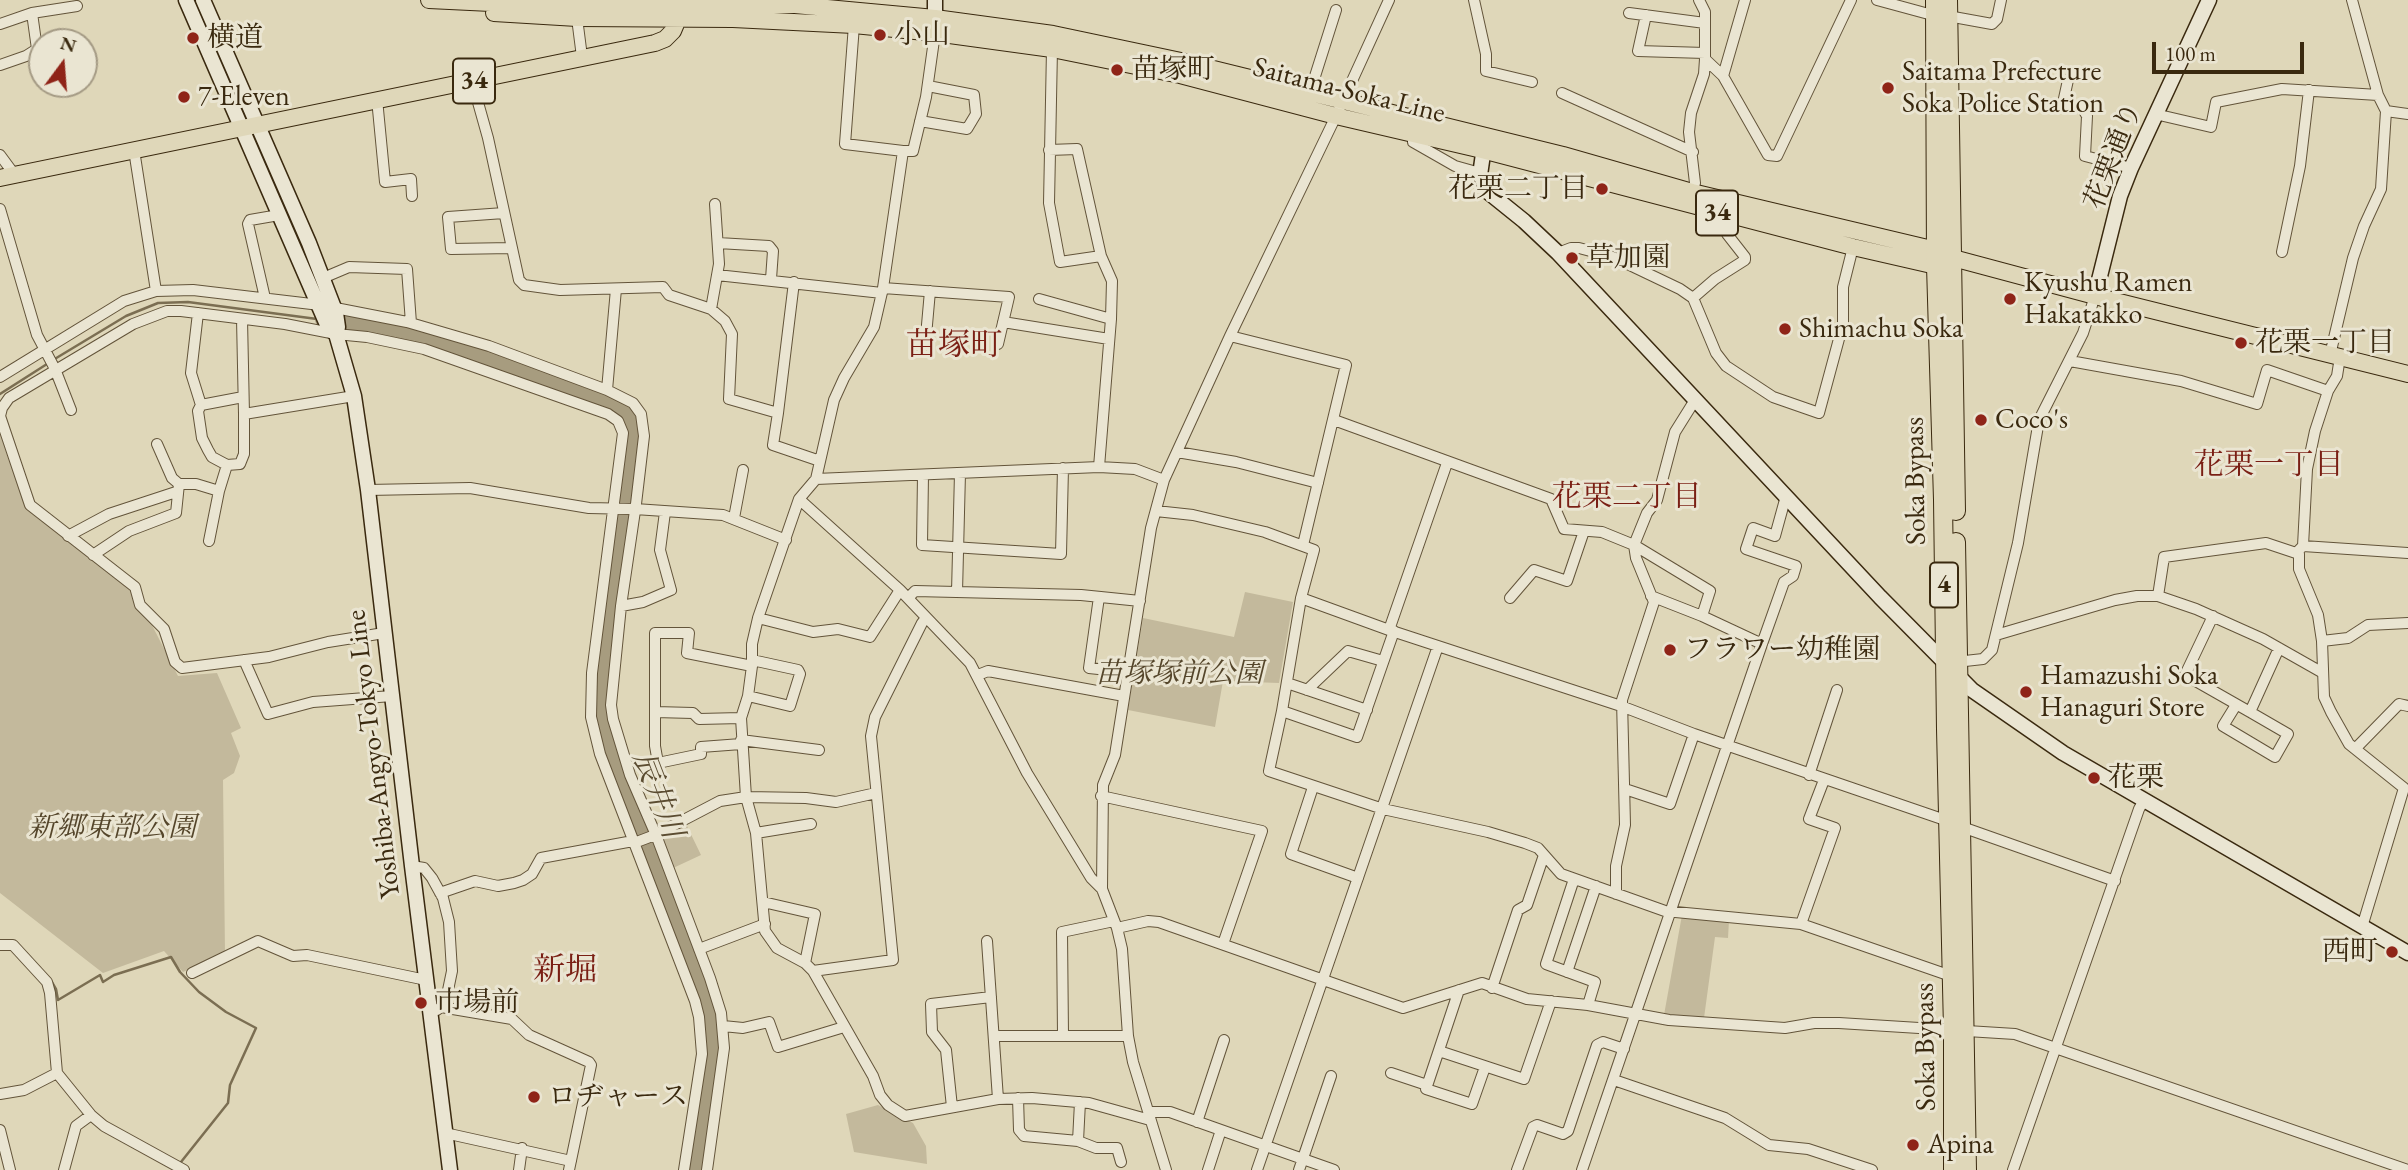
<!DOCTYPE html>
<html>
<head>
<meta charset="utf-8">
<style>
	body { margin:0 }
	#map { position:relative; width:2408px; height:1170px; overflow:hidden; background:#dfd7b9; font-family:"EB Garamond",serif }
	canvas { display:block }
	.north { position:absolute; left:28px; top:28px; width:70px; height:70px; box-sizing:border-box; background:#eae5d2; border:2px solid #a49a84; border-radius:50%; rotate:16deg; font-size:19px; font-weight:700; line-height:28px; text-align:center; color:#3a290f }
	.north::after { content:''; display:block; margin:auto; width:24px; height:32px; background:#8f2418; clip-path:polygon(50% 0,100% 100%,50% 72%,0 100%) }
	.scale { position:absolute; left:2152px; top:42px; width:152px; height:32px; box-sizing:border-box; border:4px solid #3a290f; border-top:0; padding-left:9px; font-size:21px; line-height:24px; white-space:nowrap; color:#3a290f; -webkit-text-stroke:5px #eae5d2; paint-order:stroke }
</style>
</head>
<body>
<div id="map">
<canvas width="2408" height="1170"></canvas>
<div class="north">N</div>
<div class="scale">100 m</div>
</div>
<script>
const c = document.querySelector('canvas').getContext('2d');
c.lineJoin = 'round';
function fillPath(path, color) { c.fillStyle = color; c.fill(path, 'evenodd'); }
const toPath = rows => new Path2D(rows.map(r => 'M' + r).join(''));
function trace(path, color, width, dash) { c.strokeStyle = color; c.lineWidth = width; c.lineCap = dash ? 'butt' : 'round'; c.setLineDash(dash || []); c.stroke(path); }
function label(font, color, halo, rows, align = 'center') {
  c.font = font + ' "EB Garamond","Noto Serif JP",serif'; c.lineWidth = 6; c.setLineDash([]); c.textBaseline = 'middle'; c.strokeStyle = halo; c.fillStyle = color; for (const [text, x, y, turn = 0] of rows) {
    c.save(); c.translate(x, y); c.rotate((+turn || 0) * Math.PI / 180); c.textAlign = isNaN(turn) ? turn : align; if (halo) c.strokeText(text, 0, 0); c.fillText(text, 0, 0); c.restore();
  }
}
const green = toPath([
	[0,428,27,509,134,590,178,676,217,673,241,728,231,733,240,756,234,773,223,780,225,954,183,972,164,951,103,973,0,893],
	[1245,592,1293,602,1279,683,1223,681,1215,727,1128,710,1143,618,1234,637],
	[686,824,701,855,671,869,661,840,662,836],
	[1682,915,1729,920,1728,938,1715,937,1704,1018,1664,1015],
	[878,1105,913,1123,926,1146,927,1164,854,1152,846,1114]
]);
const stream = toPath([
	[53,360,126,316,158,303,188,302,317,319],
	[0,394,47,364],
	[52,982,56,989,58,1000,100,975,103,982,114,975,171,957,180,972,199,992,226,1012,256,1028,230,1085,228,1103,181,1162]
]);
const river = toPath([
	[324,319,396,332,456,348,617,405,629,413,633,422,600,691,602,719,612,760,710,1010,713,1035,712,1062,695,1170]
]);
const street = toPath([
	[1474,0,1486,54,1486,71,1532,82],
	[1877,0,1936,16,1948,16,1992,24,1997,19,2001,0],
	[2352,0,2378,95,2386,111,2408,114],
	[1629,13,1705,23],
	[1646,15,1638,51,1705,53],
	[577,18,582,57],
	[0,24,32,13,77,6],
	[854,25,845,144,903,151],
	[1052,49,1049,203,1060,262,1101,256],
	[1705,59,1723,76,1768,155,1777,156,1851,0],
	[0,65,26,56,37,49,32,13],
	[1723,76,1745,0],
	[2068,80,2063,103,2083,109,2087,116,2085,156,2131,168],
	[472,81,488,138,519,280,524,285,560,290,663,287,669,295,711,309,725,321,732,334,729,399,778,413,773,445,820,461],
	[1310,92,1336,10],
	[1562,93,1693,152],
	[377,99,385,182,411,179,412,196],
	[2155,114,2211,127,2216,102,2282,89,2378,95],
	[920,121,967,129,976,114,974,95,928,86],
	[1414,133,1413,142,1455,166,1480,173],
	[134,150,156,291],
	[1049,150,1077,149,1101,256,1112,281,1111,319,1099,467],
	[0,155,14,174],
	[1692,192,1695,183,1689,132,1691,113,1704,74,1705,59,1705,12,1699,0],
	[0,209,37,335,55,369,71,410],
	[504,213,448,217,451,249,512,248],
	[718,243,769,246,773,251,771,279],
	[2282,252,2300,166,2309,90],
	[1558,253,1571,248,1579,248,1613,257,1680,289,1693,298,1716,353,1726,366,1773,397,1819,413,1843,324,1843,287,1853,247],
	[717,275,882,293],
	[323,278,349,267,407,269,411,323],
	[883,288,1009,297,998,344],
	[265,298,248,224,250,220,279,215],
	[1693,298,1715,279,1745,260,1745,257,1727,234,1731,217],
	[1039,299,1111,319],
	[711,309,719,264,715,204],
	[198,313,191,373,201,405],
	[242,319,244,414,354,396],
	[1003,322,1109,339],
	[926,336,930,291],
	[1230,336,1346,365,1303,545],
	[2330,355,2353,258,2364,226,2381,189,2386,111],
	[2340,357,2337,376,2328,391,2315,431,2307,469,2303,546,2296,553,2299,554,2299,569,2318,615,2322,641,2324,697,2331,712,2349,744,2404,788,2362,927],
	[2070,361,2181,381,2257,404,2267,370,2328,391],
	[0,377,124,301,156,291,193,290,320,305,407,322,489,346,607,390,633,403,641,414,644,436,636,504,621,606,611,705,613,719,630,775,656,835,710,978,721,1013,724,1048,707,1170],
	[607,390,616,289],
	[778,413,794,282],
	[1334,420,1551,499,1564,529,1602,532,1634,545,1710,591,1702,616],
	[1177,452,1236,462,1318,483],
	[227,465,212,457,208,450,202,438,198,411,201,405,243,397],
	[923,475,922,545,1061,554,1063,468],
	[816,479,834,400,844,378,874,327,883,288,903,151,913,151,926,97,935,33],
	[179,484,196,484,219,491],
	[368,490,470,488,589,508,635,509,723,515,786,540],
	[799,499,900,590,970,663,1027,773,1091,878,1102,889,1117,928,1122,949,1128,1036,1133,1062,1166,1170],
	[1156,511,1193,515,1265,532,1314,550,1301,598,1282,711,1269,771,1383,809,1488,832,1525,843,1538,848,1561,874,1665,911,1801,924,1951,976],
	[734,518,743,470],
	[68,536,109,514,176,492],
	[209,541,219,491,227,465,240,464,244,454,244,414],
	[2303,546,2408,553],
	[93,555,129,531,176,513,179,484,172,478,157,444],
	[957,592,960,473],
	[1651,596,1702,616,1762,644],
	[2158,596,2164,557,2266,543,2296,553],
	[1099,597,1089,668,1127,672],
	[908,598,915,591,1081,595,1140,601],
	[1301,598,1389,630,1621,706,1694,734,1948,821],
	[1510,598,1534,570,1567,581,1584,531],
	[621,606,643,602,671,590,660,550,665,512],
	[2213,616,2185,675,2250,712,2288,734,2275,757,2223,726,2236,705],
	[758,618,813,632,838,629,870,637,900,590],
	[1389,630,1447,463],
	[384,633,328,642,269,657,182,668,175,662,164,629,140,605,135,587,30,505,0,416,2,408,9,398,133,324,167,311,181,311,285,324,336,334,367,337,424,349,608,414,618,421,623,433,592,673,591,717,600,754,695,1001,699,1017,702,1054,684,1170],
	[1996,635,2115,600,2137,596,2158,596,2196,609,2263,639,2323,673],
	[2322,641,2348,638,2368,625,2408,623],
	[244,660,268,714,313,702,392,696],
	[1956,662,1983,659,1992,650,2018,543,2039,420,2083,333,2095,296],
	[978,675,988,671,1124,696],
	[1287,683,1367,710],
	[1307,690,1348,651,1383,661],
	[748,696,790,706,800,674,798,670,752,660],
	[1282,711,1357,737,1394,631],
	[655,712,693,713,699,719,741,718],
	[2250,712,2279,648],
	[741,740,819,750],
	[741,744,701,747,701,754,658,763,655,746,655,633,689,633,687,653,752,666],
	[2355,749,2399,704,2408,706],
	[1809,775,1837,690],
	[1313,787,1291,854,1358,878],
	[1625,789,1670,804,1694,734],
	[1101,796,1262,831,1223,944],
	[1962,827,2115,881],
	[756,833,811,824],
	[634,843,655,835,720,801,746,797,806,798,836,802,876,793],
	[412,866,424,868,432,878,443,898,449,922,452,971,447,995,441,1007,437,1010],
	[1574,879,1546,964,1595,982,1588,1005],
	[1102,889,1103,785,1115,755,1151,528,1164,480,1230,336,1336,116,1389,0],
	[440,893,475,881,498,886,514,883,523,880,532,874,541,858,633,841],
	[1616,894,1616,866,1625,825,1622,700,1654,602,1636,558,1634,545,1647,513,1657,500,1675,432,1695,400],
	[763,902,815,914,805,963],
	[1801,924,1835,828,1809,819,1824,780],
	[1117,928,1148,921,1159,922,1403,1008,1482,983,1527,999,1588,1005,1669,1020,1785,1028,1814,1023,1839,1023,2015,1034,2408,1170],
	[987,941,998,1099],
	[0,945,13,945,47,982,50,993,57,1073,91,1115,104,1126,184,1170],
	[699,949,765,924],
	[813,971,893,960,871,736,875,717,922,623,926,618],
	[1567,972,1596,886],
	[192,973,258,941,293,956,307,955,426,980],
	[1492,988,1518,910,1527,905,1544,855],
	[1459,990,1426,1089,1472,1104,1485,1067],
	[441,1007,512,1019,529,1035,589,1062,591,1065,569,1170],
	[723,1026,743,1028,769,1022,778,1047,844,1027],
	[1063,1035,1062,932,1114,921],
	[994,1036,1128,1036],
	[1439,1051,1524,1079,1551,1001],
	[1391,1073,1427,1085],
	[1614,1080,1725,1118,1769,1145,1808,1149,1872,1170],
	[0,1094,24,1090,57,1073],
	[1018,1098,1019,1130,1024,1136,1078,1141],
	[1080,1102,1078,1141,1096,1148,1117,1148,1121,1162],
	[952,1107,946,1050,932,1032,931,1004,991,997],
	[1149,1112,1170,1112,1334,1170],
	[1150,1120,1089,1103,1032,1098,998,1099,905,1116,888,1105,880,1095,873,1076,813,971,805,963,777,948,765,931,756,833,746,797,741,718,748,696,752,666,752,644,758,618,799,499,816,479,1099,467,1135,469,1164,480],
	[1197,1122,1224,1040],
	[0,1130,10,1170],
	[445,1133,571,1161],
	[64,1170,76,1126,91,1115],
	[519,1170,522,1148],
	[1208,1170,1221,1130],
	[1257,1170,1438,646],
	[1299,1170,1331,1076],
	[1517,1170,1533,1127,1537,1125,1563,1134,1568,1131,1597,1045,1603,1042,1624,1049],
	[1582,1170,1762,644,1784,582,1793,576,1796,566,1746,549,1753,528,1775,536,1786,496],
	[2013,1170,2139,809,2144,800]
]);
const secondary = toPath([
	[186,0,328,327,336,334,354,396,368,490,412,866,450,1170],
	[203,0,309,243,336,313,338,327,336,334],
	[935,0,935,27],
	[1485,140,1480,175,1488,192,1524,221,1558,253,1880,597,1972,690,2063,753,2408,953],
	[2095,296,2120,196,2131,168,2209,0]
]);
const primary = toPath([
	[429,0,491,3,795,5,935,18,1053,34,1181,61,1563,155,1692,192,1936,250,1953,258,2095,296,2408,374],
	[494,13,577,18,733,19,854,25,935,33,1052,49,1180,75,1336,116,1482,150,1853,247,1936,266,1947,260],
	[0,178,655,43,665,39,673,31,681,12]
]);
const highway = toPath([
	[1935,0,1936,266,1943,500,1946,729,1953,1029,1953,1170],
	[1948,0,1956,511],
	[1956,542,1967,1170]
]);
const markers = [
	[880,35,7,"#8f2418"],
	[193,38,7,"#8f2418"],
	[1117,70,7,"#8f2418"],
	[1888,88,7,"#8f2418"],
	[184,97,7,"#8f2418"],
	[1602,189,7,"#8f2418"],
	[1572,258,7,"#8f2418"],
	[2010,299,7,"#8f2418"],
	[1785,329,7,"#8f2418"],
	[2241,343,7,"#8f2418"],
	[1981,420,7,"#8f2418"],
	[1670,650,7,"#8f2418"],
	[2026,692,7,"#8f2418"],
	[2094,778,7,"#8f2418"],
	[2392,952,7,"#8f2418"],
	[421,1003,7,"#8f2418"],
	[534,1097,7,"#8f2418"],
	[1913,1145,7,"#8f2418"]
];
const shields = [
	[474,81,42],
	[1717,213,42],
	[1944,585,28]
];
const shieldNames = [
	["34",474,81],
	["34",1717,213],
	["4",1944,585]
];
const poiNames = [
	["小山",894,35],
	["横道",207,38],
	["苗塚町",1131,70],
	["Saitama Prefecture",1902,72],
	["Soka Police Station",1902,104],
	["7-Eleven",198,97],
	["花栗二丁目",1588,189,"right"],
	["草加園",1586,258],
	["Kyushu Ramen",2024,283],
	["Hakatakko",2024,315],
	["Shimachu Soka",1799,329],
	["花栗一丁目",2255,343],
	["Coco's",1995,420],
	["フラワー幼稚園",1684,650],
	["Hamazushi Soka",2040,676],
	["Hanaguri Store",2040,708],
	["花栗",2108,778],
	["西町",2378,952,"right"],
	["市場前",435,1003],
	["ロヂャース",548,1097],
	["Apina",1927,1145]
];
const streetNames = [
	["Saitama-Soka Line",1349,91,14],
	["花栗通り",2114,156,-69],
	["Soka Bypass",1916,481,-91],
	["Yoshiba-Angyo-Tokyo Line",374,754,-97],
	["Soka Bypass",1926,1047,-91]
];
const parkNames = [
	["苗塚塚前公園",1179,674],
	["新郷東部公園",112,828]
];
const neighbourhoodNames = [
	["花栗一丁目",2269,466],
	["花栗二丁目",1627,498]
];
const waterNames = [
	["辰井川",657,795,69]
];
const quarterNames = [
	["苗塚町",954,346],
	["新堀",565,971]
];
fillPath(green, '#c3b99c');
trace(stream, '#7b6e52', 2.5);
trace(river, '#a79c7f', 18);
trace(street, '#63543a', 12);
trace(secondary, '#3a290f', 17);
trace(primary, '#3a290f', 18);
trace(highway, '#3a290f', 20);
trace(street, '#eae5d2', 10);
trace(secondary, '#eae5d2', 14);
trace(primary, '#dfd7b9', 16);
trace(highway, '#dfd7b9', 18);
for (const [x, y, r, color] of markers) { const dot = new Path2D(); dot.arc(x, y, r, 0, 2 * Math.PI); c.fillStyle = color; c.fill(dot); trace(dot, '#eae5d2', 2.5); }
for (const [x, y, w] of shields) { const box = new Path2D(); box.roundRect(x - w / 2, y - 22.5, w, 45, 5); c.fillStyle = '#eae5d2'; c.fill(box); trace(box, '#3a290f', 2); }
label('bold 26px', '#3a290f', null, shieldNames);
label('28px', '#3a290f', '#eae5d2', poiNames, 'left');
label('28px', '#3a290f', '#eae5d2', streetNames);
label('italic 28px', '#55462b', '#eae5d2', parkNames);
label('30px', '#7a1f14', '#eae5d2', neighbourhoodNames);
label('italic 30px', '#5b4c31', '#eae5d2', waterNames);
label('32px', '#7a1f14', '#eae5d2', quarterNames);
</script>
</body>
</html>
